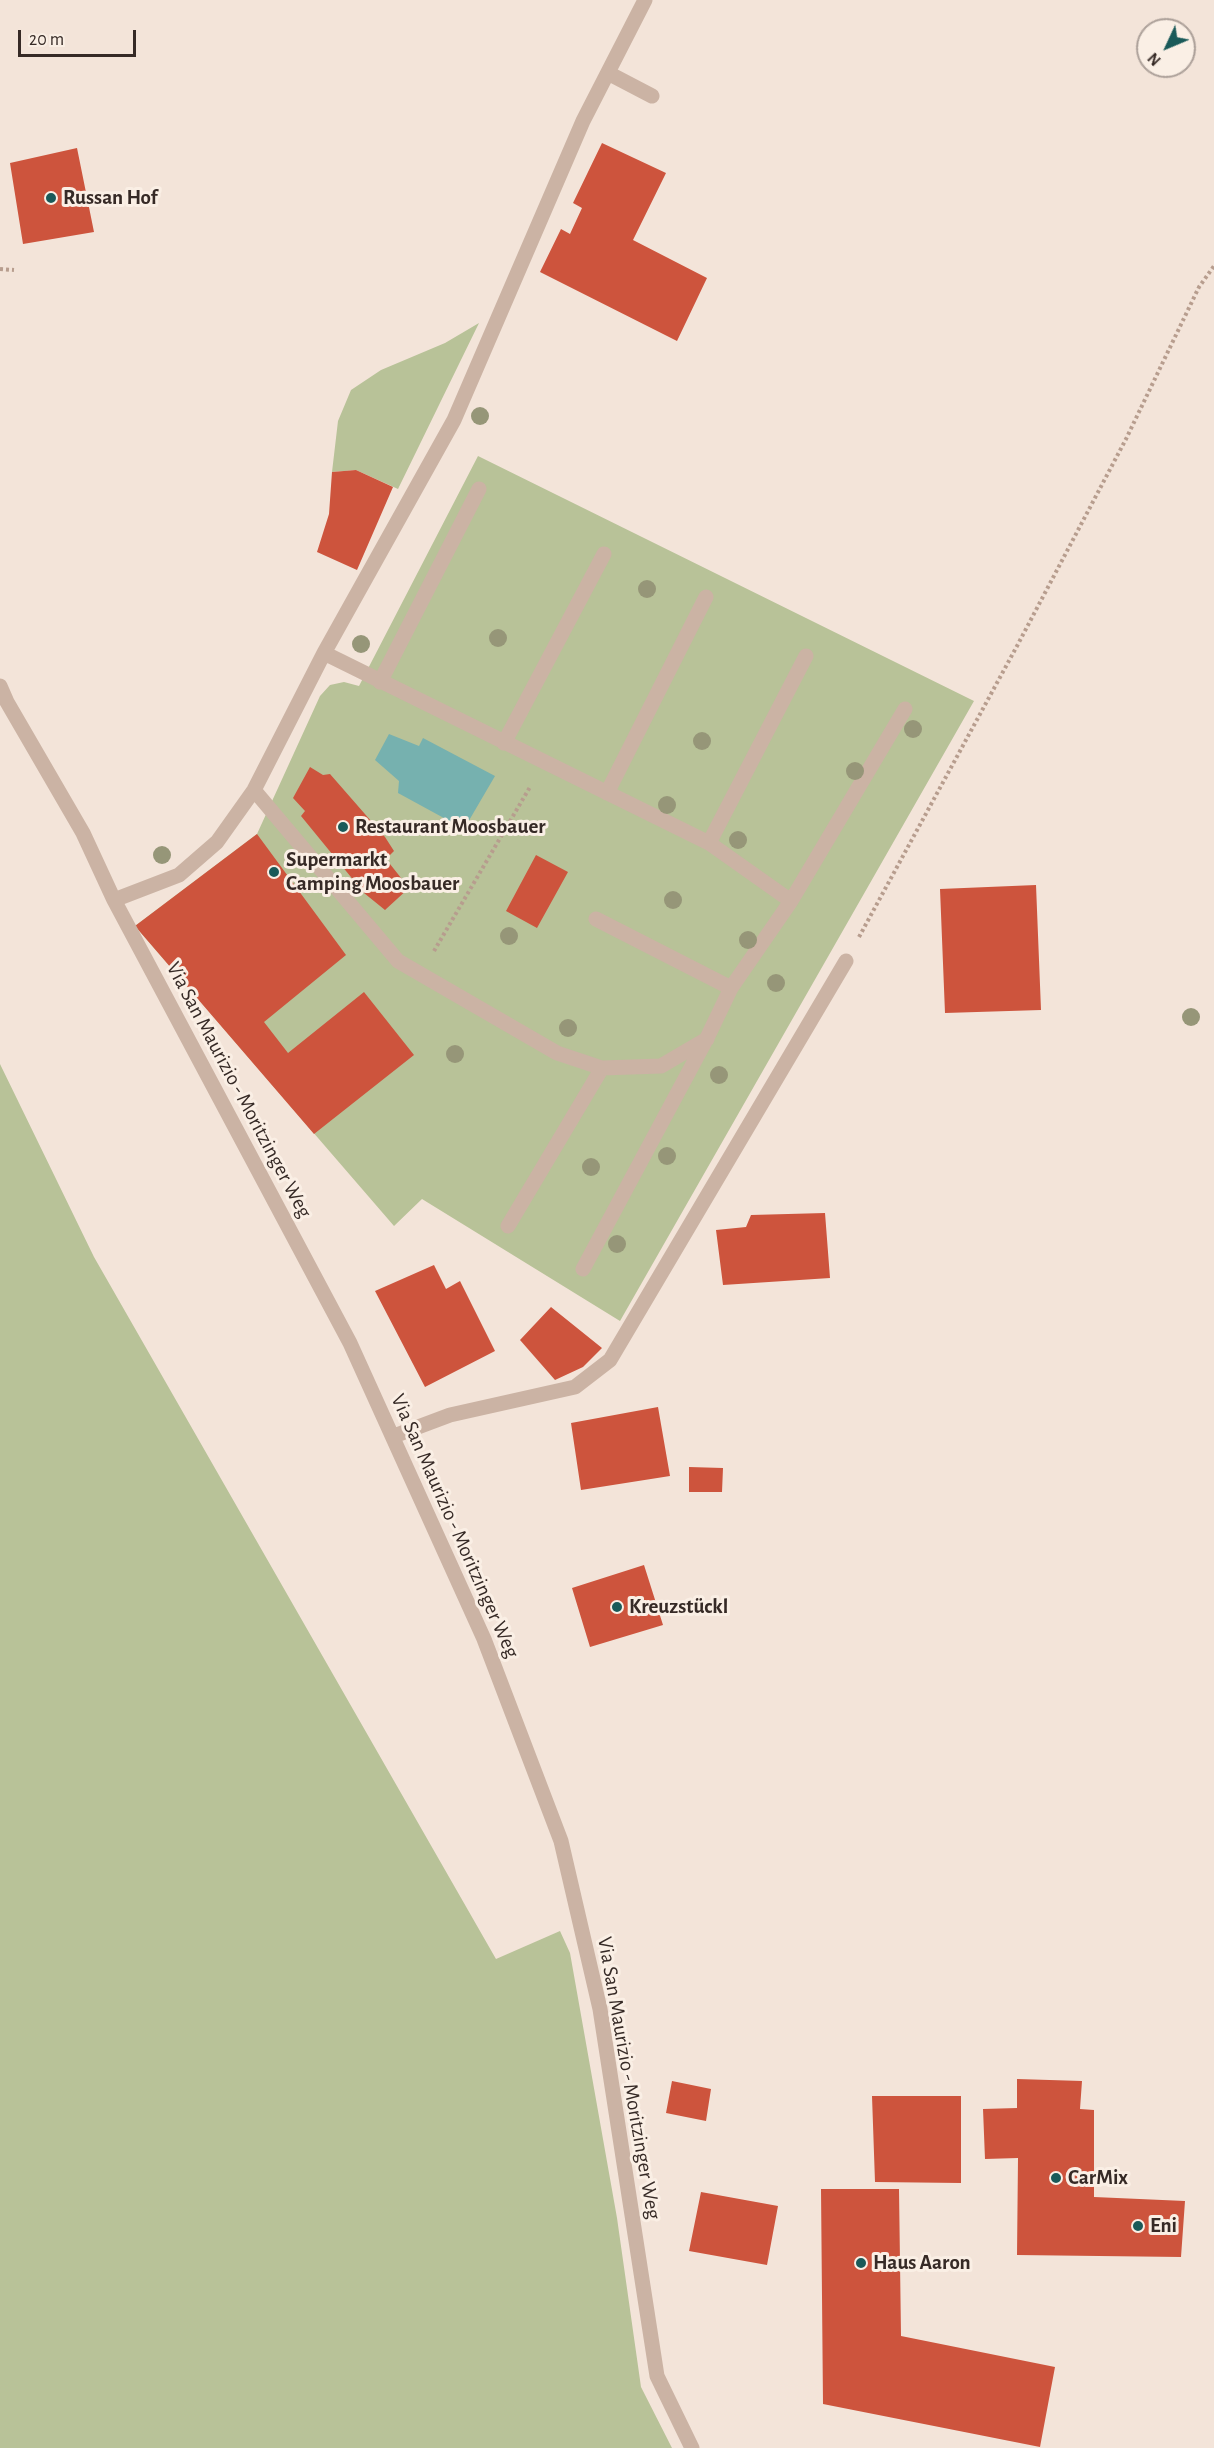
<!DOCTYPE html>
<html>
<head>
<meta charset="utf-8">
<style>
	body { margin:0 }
	#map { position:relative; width:1214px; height:2448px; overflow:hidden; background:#f3e4d9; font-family:"Alegreya Sans",sans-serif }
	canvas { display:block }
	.north { position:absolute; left:1136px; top:18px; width:60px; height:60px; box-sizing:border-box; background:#faefe5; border:2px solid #aca099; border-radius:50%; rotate:226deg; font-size:16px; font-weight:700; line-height:24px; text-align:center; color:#362a26 }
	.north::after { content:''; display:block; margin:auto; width:21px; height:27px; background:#1a5a59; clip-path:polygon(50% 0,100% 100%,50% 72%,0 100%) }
	.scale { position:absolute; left:18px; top:30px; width:118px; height:27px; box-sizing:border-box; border:3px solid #362a26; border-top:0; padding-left:8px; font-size:18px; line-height:21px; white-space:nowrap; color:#362a26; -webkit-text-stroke:4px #faefe5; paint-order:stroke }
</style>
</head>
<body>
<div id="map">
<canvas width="1214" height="2448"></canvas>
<div class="north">N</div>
<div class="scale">20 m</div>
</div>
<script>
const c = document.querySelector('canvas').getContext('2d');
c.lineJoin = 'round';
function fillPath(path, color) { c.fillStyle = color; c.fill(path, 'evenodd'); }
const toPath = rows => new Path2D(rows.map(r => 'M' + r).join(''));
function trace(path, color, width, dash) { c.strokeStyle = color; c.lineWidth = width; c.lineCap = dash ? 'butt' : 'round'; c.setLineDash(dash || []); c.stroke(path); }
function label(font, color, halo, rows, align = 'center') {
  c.font = font + ' "Alegreya Sans",sans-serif'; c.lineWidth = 6; c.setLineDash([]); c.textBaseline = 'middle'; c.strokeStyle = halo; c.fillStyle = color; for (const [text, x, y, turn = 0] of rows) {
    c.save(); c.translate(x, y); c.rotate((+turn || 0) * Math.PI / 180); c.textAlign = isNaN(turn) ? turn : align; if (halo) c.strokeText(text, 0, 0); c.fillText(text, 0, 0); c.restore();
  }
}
const green = toPath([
	[479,323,398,489,356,470,332,472,338,421,351,390,381,370,445,343],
	[478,456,974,701,620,1321,422,1199,394,1226,135,926,257,834,320,696,330,685,344,682,359,686],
	[0,1064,94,1257,496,1959,560,1931,570,1953,617,2218,641,2387,672,2448,0,2448]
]);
const water = toPath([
	[389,734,419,746,423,738,495,776,464,829,398,793,399,781,375,760]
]);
const building = toPath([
	[602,143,666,173,633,240,707,278,677,341,540,272,561,229,570,234,582,208,573,203],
	[77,148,94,232,23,244,10,163],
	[356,470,393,487,357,570,317,552,329,514,332,472],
	[310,767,323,775,330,774,385,837,394,851,386,859,409,888,385,910,364,893,301,816,305,811,293,798],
	[257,834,346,955,264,1022,288,1053,364,992,414,1055,314,1134,135,926],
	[536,855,568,872,537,928,506,911],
	[1036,885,1041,1010,945,1013,940,889],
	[825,1213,830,1278,723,1285,716,1230,746,1227,751,1215],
	[434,1265,446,1289,460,1281,495,1351,425,1387,375,1291],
	[551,1307,602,1348,583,1367,555,1380,520,1340],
	[658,1407,670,1476,581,1490,571,1423],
	[689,1467,723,1468,722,1492,689,1492],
	[644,1565,663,1625,590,1647,572,1588],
	[1017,2079,1082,2081,1080,2109,1094,2110,1094,2197,1185,2201,1181,2257,1017,2255,1018,2158,985,2159,983,2109,1017,2108],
	[672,2081,711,2089,706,2121,666,2113],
	[872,2096,961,2096,961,2183,875,2182],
	[821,2189,899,2189,901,2336,1055,2367,1040,2447,823,2404],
	[701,2192,778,2206,767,2265,689,2251]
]);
const path = toPath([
	[0,269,14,270],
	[859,937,1017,646,1126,439,1199,287,1214,266],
	[434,951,530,787]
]);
const minor = toPath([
	[608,73,652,96],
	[324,653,709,843,791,901],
	[380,682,479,489],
	[0,686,7,702,83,833,114,900,350,1343,484,1639,561,1841,600,2009,657,2376,692,2448],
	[504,743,604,554],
	[254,790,398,961,557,1053,602,1068,661,1066,707,1039],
	[607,793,706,597],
	[709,843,806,656],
	[114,900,179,875,217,842,254,790,324,653,454,420,583,121,645,0],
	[596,919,731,988],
	[508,1226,602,1068],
	[583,1269,707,1038,731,988,791,901,905,709],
	[394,1436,450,1415,575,1387,610,1360,846,961]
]);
const trees = [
	[480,416],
	[647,589],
	[498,638],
	[361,644],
	[913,729],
	[702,741],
	[855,771],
	[667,805],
	[738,840],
	[162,855],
	[673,900],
	[509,936],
	[748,940],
	[776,983],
	[1191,1017],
	[568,1028],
	[455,1054],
	[719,1075],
	[667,1156],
	[591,1167],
	[617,1244]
];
const markers = [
	[51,198,6,"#1a5a59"],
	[343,827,6,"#1a5a59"],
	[274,872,6,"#1a5a59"],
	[617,1607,6,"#1a5a59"],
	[1056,2178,6,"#1a5a59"],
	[1138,2226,6,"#1a5a59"],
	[861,2263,6,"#1a5a59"]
];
const poiNames = [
	["Russan Hof",63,198],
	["Restaurant Moosbauer",355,827],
	["Supermarkt",286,860],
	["Camping Moosbauer",286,884],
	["Kreuzstückl",629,1607],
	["CarMix",1068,2178],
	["Eni",1150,2226],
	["Haus Aaron",873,2263]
];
const streetNames = [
	["Via San Maurizio - Moritzinger Weg",239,1090,62],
	["Via San Maurizio - Moritzinger Weg",455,1526,66],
	["Via San Maurizio - Moritzinger Weg",629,2078,80]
];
fillPath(green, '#b8c298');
fillPath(water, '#76b1af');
fillPath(building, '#cd543d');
trace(path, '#b79d8e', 4, [3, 3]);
trace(minor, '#cbb3a4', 15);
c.fillStyle = '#969678';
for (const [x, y] of trees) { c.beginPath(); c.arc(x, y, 9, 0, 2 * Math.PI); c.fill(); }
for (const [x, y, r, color] of markers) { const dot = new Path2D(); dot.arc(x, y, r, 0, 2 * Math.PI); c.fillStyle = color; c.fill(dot); trace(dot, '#faefe5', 2); }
label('bold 21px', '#362a26', '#faefe5', poiNames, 'left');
label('21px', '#362a26', '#faefe5', streetNames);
</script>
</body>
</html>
